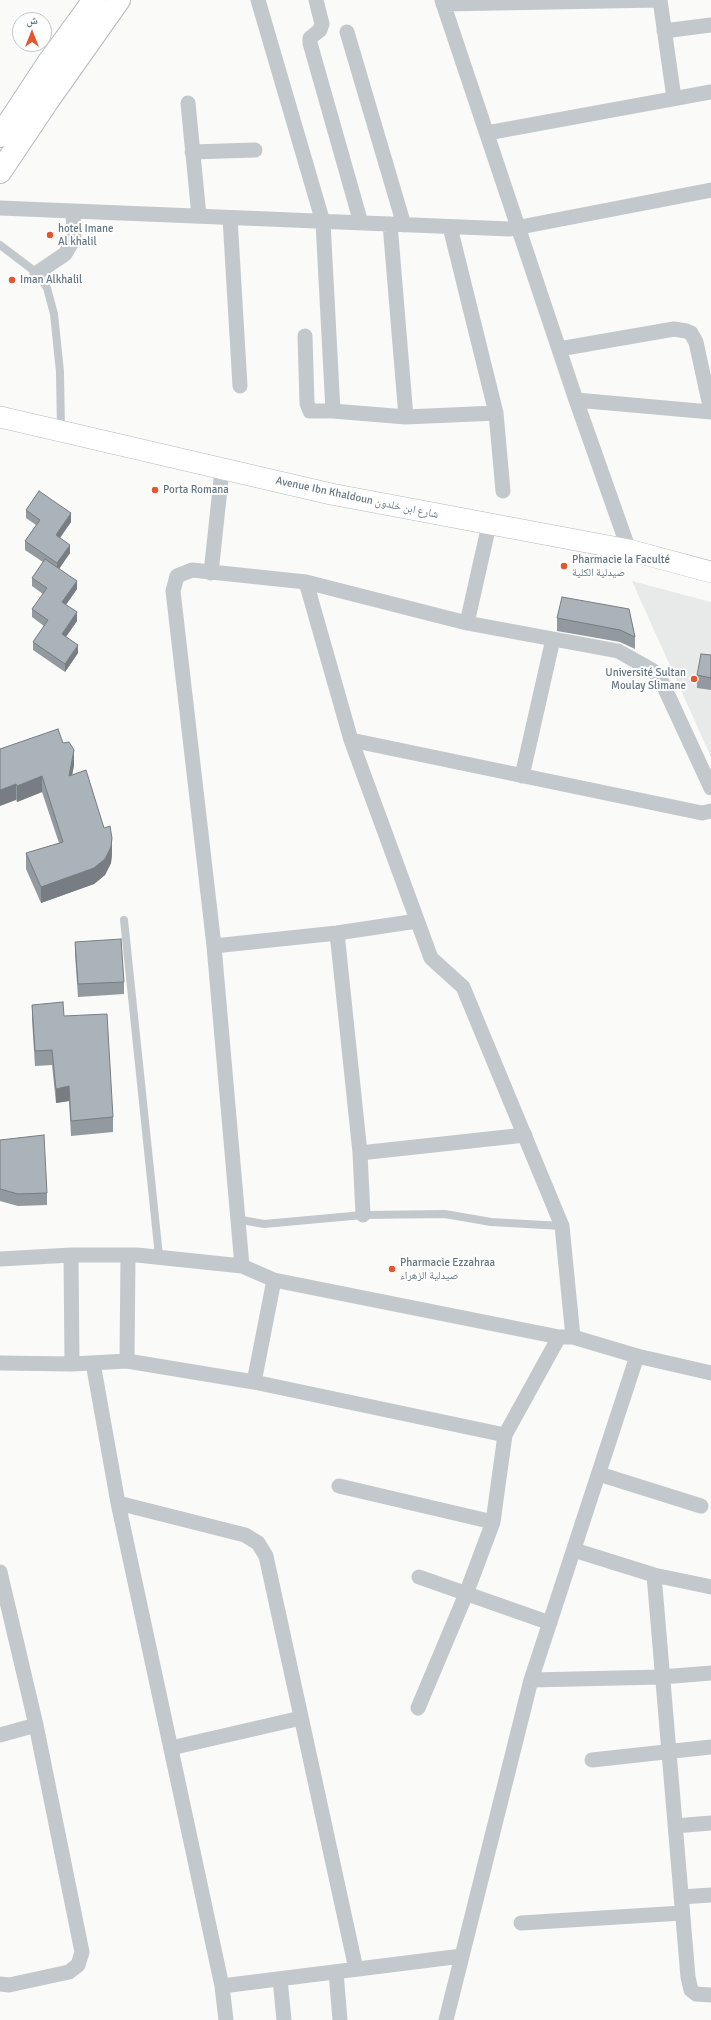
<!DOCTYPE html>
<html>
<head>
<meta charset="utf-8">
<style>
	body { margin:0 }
	#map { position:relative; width:711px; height:2020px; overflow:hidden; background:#fafaf8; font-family:Signika,"Noto Naskh Arabic",sans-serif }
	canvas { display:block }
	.north { position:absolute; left:12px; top:12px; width:40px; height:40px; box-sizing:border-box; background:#fff; border:1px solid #c1c8cd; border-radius:50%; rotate:0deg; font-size:11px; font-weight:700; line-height:16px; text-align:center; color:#657683 }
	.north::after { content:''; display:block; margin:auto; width:14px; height:18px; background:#e4572e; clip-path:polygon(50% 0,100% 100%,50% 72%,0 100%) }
</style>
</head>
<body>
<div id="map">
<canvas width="711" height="2020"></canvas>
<div class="north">ش</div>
</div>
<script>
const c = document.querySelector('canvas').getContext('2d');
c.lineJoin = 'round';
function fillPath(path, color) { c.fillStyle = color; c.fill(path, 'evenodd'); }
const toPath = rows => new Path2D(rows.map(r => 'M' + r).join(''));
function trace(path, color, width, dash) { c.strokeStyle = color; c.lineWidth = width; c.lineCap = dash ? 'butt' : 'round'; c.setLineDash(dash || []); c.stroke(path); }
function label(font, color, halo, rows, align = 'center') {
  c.font = font + ' Signika,"Noto Naskh Arabic",sans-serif'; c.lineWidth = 4; c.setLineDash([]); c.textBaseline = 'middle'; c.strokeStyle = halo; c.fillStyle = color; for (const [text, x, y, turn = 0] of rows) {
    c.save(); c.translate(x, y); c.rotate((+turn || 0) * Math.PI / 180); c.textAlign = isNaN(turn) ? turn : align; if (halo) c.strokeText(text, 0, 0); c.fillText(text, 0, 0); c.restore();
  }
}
const built = toPath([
	[632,581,711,602,711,757]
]);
const lane = toPath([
	[0,245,37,273,47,288,54,314,60,372,61,431],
	[124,920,159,1256],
	[236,1219,264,1224,363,1215,445,1214,491,1222,562,1226]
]);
const street = toPath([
	[258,0,323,222,333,411],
	[316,0,322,24,320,30,310,38,310,43,361,223],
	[442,0,576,400,629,550],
	[443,4,660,0,674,98],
	[664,31,711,25],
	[347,32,404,225],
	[188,103,199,216],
	[487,133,711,92],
	[192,152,255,150],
	[0,208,510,229,711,190],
	[230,218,240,386],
	[390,224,406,417],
	[450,227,496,413,503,491],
	[37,273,65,254,74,239,73,211],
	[305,336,307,403,310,411,333,411,406,417,496,413],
	[559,349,674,329,686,331,691,333,696,342,711,411],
	[576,400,711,412],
	[211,573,222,470],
	[306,582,351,740,431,958,463,987,562,1226,573,1337],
	[467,623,489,525],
	[351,740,702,813,711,811],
	[522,776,553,639],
	[337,933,360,1153],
	[214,946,337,933,417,921],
	[363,1215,360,1153,525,1135],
	[71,1255,72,1364],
	[0,1259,71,1255,137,1255,242,1266,274,1280,559,1337,573,1337,637,1356,711,1373],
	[242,1266,214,946,173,591,177,576,192,570,306,582,467,623,618,651,652,670,660,678,711,788],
	[127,1361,128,1255],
	[0,1363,72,1364,127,1361,254,1382,274,1280],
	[93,1363,118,1503,222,1986,226,2020],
	[254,1382,505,1435],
	[599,1474,701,1506],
	[339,1486,493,1522],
	[118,1503,245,1535,258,1543,266,1556,356,1969],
	[574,1550,654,1575,711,1587],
	[0,1572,36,1725,82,1952,78,1965,69,1972,9,1985,0,1984],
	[654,1575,688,1977,691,1990,696,1994,711,1995],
	[419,1577,550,1623],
	[531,1680,662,1677,711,1673],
	[418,1708,466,1594,493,1522,505,1435,559,1337],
	[0,1735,36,1725],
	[171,1748,301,1718],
	[592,1760,711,1747],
	[675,1826,711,1823],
	[681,1897,711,1895],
	[521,1923,682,1913],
	[336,1972,340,2020],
	[280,1979,284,2020],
	[222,1986,462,1956],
	[446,2020,531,1680,637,1356]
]);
const secondary = toPath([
	[0,417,331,494,629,550,711,572]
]);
const primary = toPath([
	[0,136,48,63,94,0],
	[0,172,47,102,119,0]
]);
const wall = toPath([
	[26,510,71,522,60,538,70,553,59,568,77,589,66,605,77,621,66,637,78,653,65,672,33,650,33,642,44,626,32,617,32,609,43,594,32,586,32,578,43,562,25,550,25,541,36,525,26,518],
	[629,609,635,637,635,649,620,642,557,631,557,618],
	[711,655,711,690,697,688,697,675],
	[63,743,74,765,72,775,112,854,111,863,105,875,94,884,41,903,26,869,26,853,59,843,42,792,17,802,0,749],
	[75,942,124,982,124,994,78,997,75,954],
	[32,1005,64,1016,113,1117,113,1132,71,1136,69,1101,56,1103,52,1065,35,1066,32,1020],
	[0,1140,47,1193,47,1205,18,1206,0,1201]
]);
const shadedWall = toPath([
	[71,513,71,522,56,543,56,535],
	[70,545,70,553,57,572,57,563],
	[77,581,77,589,62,610,62,602],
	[77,612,77,621,62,642,62,634],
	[78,645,78,653,65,672,65,664],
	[74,750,74,765,69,792,69,776],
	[42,776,42,792,17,802,17,786],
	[16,784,16,800,0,806,0,790],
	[112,838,112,854,111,863,105,875,94,884,41,903,41,887],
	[69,1086,69,1101,56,1103,56,1089]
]);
const building = toPath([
	[39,491,71,513,56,535,70,545,57,563,25,541,40,520,26,510,39,491],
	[45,559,77,581,62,602,77,612,62,634,78,645,65,664,33,642,48,620,32,609,47,588,32,578,45,559],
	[562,597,629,609,635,637,620,630,557,618,562,597],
	[701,654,711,655,711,678,697,675,701,654],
	[58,729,63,743,69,742,74,750,69,776,86,770,104,828,110,826,112,838,111,847,105,859,94,868,41,887,26,853,63,842,42,776,17,786,16,784,0,790,0,749,58,729],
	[121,939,124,982,78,984,75,942,121,939],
	[63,1002,64,1016,107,1014,113,1117,71,1121,69,1086,56,1089,52,1050,35,1051,32,1005,63,1002],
	[44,1135,47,1193,18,1194,0,1189,0,1140,44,1135]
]);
const markers = [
	[50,235,4,"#e4572e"],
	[12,280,4,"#e4572e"],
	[155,490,4,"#e4572e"],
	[564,566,4,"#e4572e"],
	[694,679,4,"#e4572e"],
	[392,1269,4,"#e4572e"]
];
const poiNames = [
	["hotel Imane",58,229],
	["Al khalil",58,242],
	["Iman Alkhalil",20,280],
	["Porta Romana",163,490],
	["Pharmacie la Faculté",572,560],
	["صيدلية الكلية",572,573],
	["Université Sultan",686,673,"right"],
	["Moulay Slimane",686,686,"right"],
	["Pharmacie Ezzahraa",400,1263],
	["صيدلية الزهراء",400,1276]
];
const streetNames = [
	["Avenue Ibn Khaldoun شارع ابن خلدون",357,498,12]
];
fillPath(built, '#e8e9e9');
trace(secondary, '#b3babf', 22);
trace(primary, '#b5babe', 24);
trace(lane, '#c3c8cc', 8);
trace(street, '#c3c8cc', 15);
trace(secondary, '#fff', 21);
trace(primary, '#fff', 22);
fillPath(wall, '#929a9f');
fillPath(shadedWall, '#777d82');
fillPath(building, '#aab3b9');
trace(building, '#777d82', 1);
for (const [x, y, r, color] of markers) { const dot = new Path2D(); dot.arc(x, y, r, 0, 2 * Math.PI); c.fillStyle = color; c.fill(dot); trace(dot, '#fff', 1.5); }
label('11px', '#657683', '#fff', poiNames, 'left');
label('11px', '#657683', '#fff', streetNames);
</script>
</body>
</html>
